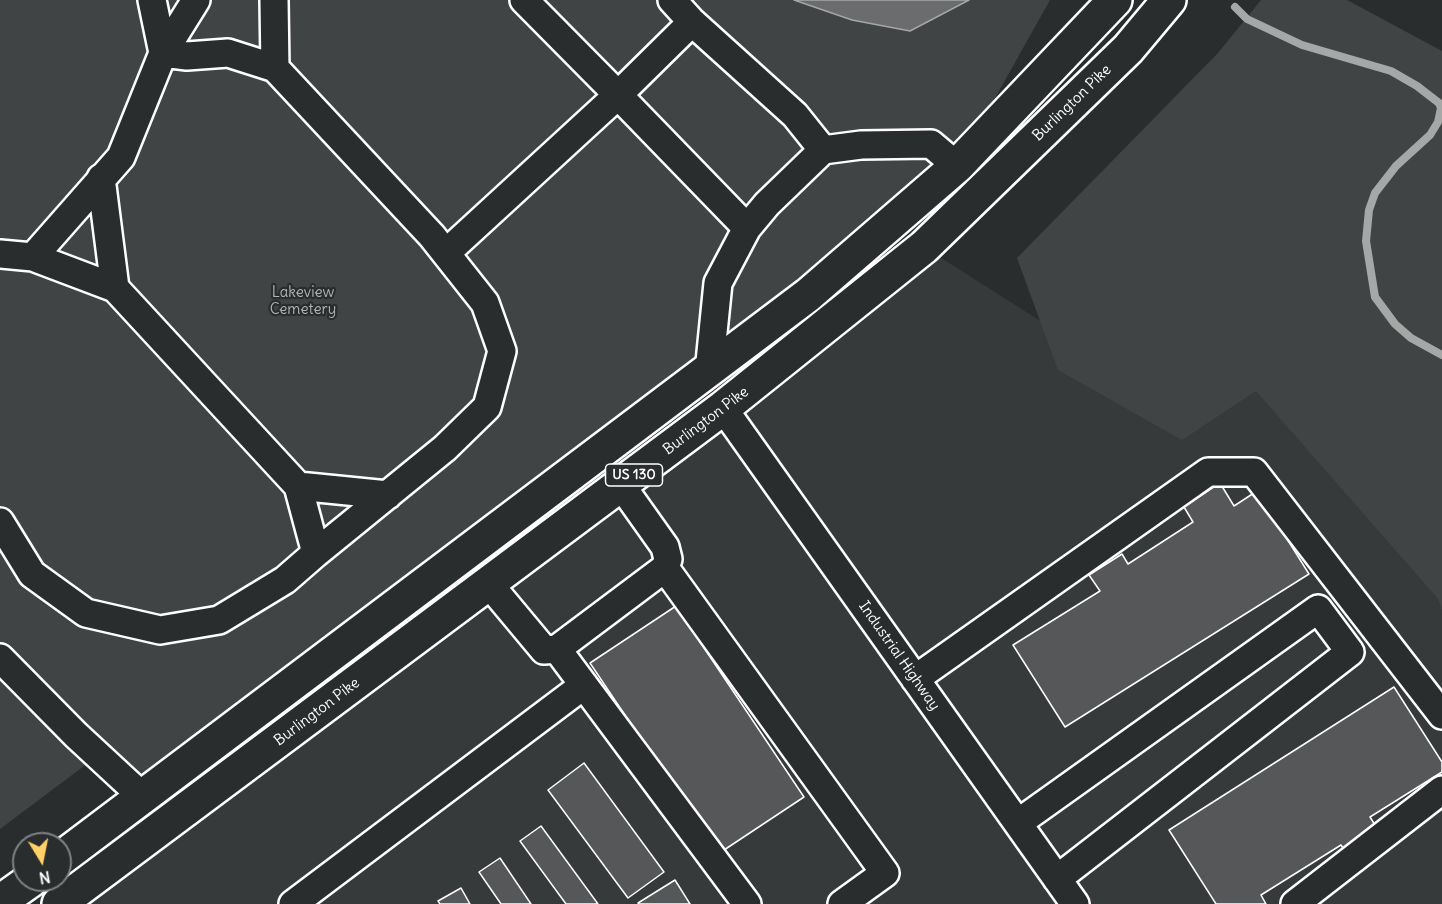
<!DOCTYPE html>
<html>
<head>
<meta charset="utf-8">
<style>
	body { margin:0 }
	#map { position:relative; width:1442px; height:904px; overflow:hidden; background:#2a2d2e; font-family:Delius,sans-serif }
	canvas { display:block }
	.north { position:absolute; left:12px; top:832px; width:60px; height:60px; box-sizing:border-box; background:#2a2d2e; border:2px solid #7f8182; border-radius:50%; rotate:170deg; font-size:16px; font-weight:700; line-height:24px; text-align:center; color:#fff }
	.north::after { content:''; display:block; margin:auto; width:21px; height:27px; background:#ffd166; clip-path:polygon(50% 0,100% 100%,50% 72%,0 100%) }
</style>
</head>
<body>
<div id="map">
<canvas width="1442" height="904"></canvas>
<div class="north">N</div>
</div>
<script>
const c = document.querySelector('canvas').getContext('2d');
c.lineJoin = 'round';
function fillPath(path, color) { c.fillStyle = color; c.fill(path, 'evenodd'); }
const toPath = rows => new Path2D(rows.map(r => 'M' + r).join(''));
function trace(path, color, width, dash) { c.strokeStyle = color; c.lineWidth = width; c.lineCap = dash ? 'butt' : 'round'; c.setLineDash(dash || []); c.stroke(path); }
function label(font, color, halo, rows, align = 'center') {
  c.font = font + ' Delius,sans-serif'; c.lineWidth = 4.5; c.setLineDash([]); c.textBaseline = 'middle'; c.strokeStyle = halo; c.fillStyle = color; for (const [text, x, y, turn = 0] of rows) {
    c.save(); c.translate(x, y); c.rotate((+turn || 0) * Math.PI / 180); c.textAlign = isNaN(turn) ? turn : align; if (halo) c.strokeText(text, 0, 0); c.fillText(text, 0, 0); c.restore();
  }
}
const built = toPath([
	[924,247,1204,425,1256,390,1438,599,1442,611,1442,904,59,904]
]);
const green = toPath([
	[0,0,1050,0,957,166,144,798,96,757,0,829],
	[1261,0,1347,0,1442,51,1442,611,1438,599,1256,391,1182,440,1058,370,1017,258,1218,53]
]);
const water = toPath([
	[794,0,969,0,910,31,852,20,794,0]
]);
const stream = toPath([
	[1235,7,1247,19,1302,45,1391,71,1417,86,1439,103,1441,108,1438,122,1430,135,1396,166,1375,193,1369,210,1366,241,1375,297,1395,324,1411,338,1442,355]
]);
const building = toPath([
	[1220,483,1234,506,1257,491,1309,574,1065,727,1013,645,1100,591,1089,575,1122,554,1128,564,1193,522,1184,507,1220,483],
	[676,606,804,797,718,854,590,663,676,606],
	[1394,687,1442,762,1442,772,1370,817,1380,833,1347,854,1341,845,1261,895,1266,904,1216,904,1169,830,1394,687],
	[584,763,664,872,628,898,548,790,584,763],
	[541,826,598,904,566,904,520,841,541,826],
	[500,858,531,904,501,904,479,872,500,858],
	[675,880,690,904,639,904,638,903,675,880],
	[461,888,470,904,440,904,438,901,461,888]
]);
const minor = toPath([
	[196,0,163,53,187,56,228,53,275,68,432,236,485,303,502,351,487,407,445,448,316,553],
	[274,0,275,68],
	[672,0,692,22],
	[101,178,115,288],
	[747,228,618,95,692,22,795,115,823,150],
	[446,253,618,95,524,0],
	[0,254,33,257,115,288,298,486,316,553,285,580,219,620,160,630,86,613,32,574,0,522],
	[33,257,121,157,163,53,152,0],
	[709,372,718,283,747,228,767,204,823,150,861,145,931,144,957,166],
	[723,408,1075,904],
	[298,486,388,495],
	[665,568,885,873,842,904],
	[489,584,544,650,557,649,665,568,668,559,665,547,621,485],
	[557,649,747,904],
	[0,658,76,735,144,798],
	[915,679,1208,472,1254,472,1442,715],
	[1018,823,1318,609,1350,652,1057,879],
	[293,904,584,685],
	[1295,904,1442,790]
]);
const highway = toPath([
	[60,859,808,295,957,166,1115,0],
	[0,902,31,880],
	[59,904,723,408,924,247,1128,49,1169,0]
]);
const shields = [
	[634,475,57]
];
const shieldNames = [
	["US 130",634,475]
];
const streetNames = [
	["Burlington Pike",1072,103,-44],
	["Burlington Pike",706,421,-37],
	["Industrial Highway",899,656,55],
	["Burlington Pike",317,712,-37]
];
const parkNames = [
	["Lakeview",303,293],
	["Cemetery",303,310]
];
fillPath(built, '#373a3b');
fillPath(green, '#414445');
fillPath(water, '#6a6c6d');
trace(water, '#a6a7a7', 1.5);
trace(stream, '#a6a7a7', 8);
fillPath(building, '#555758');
trace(building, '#fff', 1.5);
trace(minor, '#fff', 32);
trace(highway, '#fff', 38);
trace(minor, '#2a2d2e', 27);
trace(highway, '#2a2d2e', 33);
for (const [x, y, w] of shields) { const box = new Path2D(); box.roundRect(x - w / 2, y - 11, w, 22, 4.5); c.fillStyle = '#2a2d2e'; c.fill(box); trace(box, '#fff', 1.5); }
label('bold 14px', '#fff', null, shieldNames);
label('15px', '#fff', '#2a2d2e', streetNames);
label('15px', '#b3b4b5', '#2a2d2e', parkNames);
</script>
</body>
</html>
